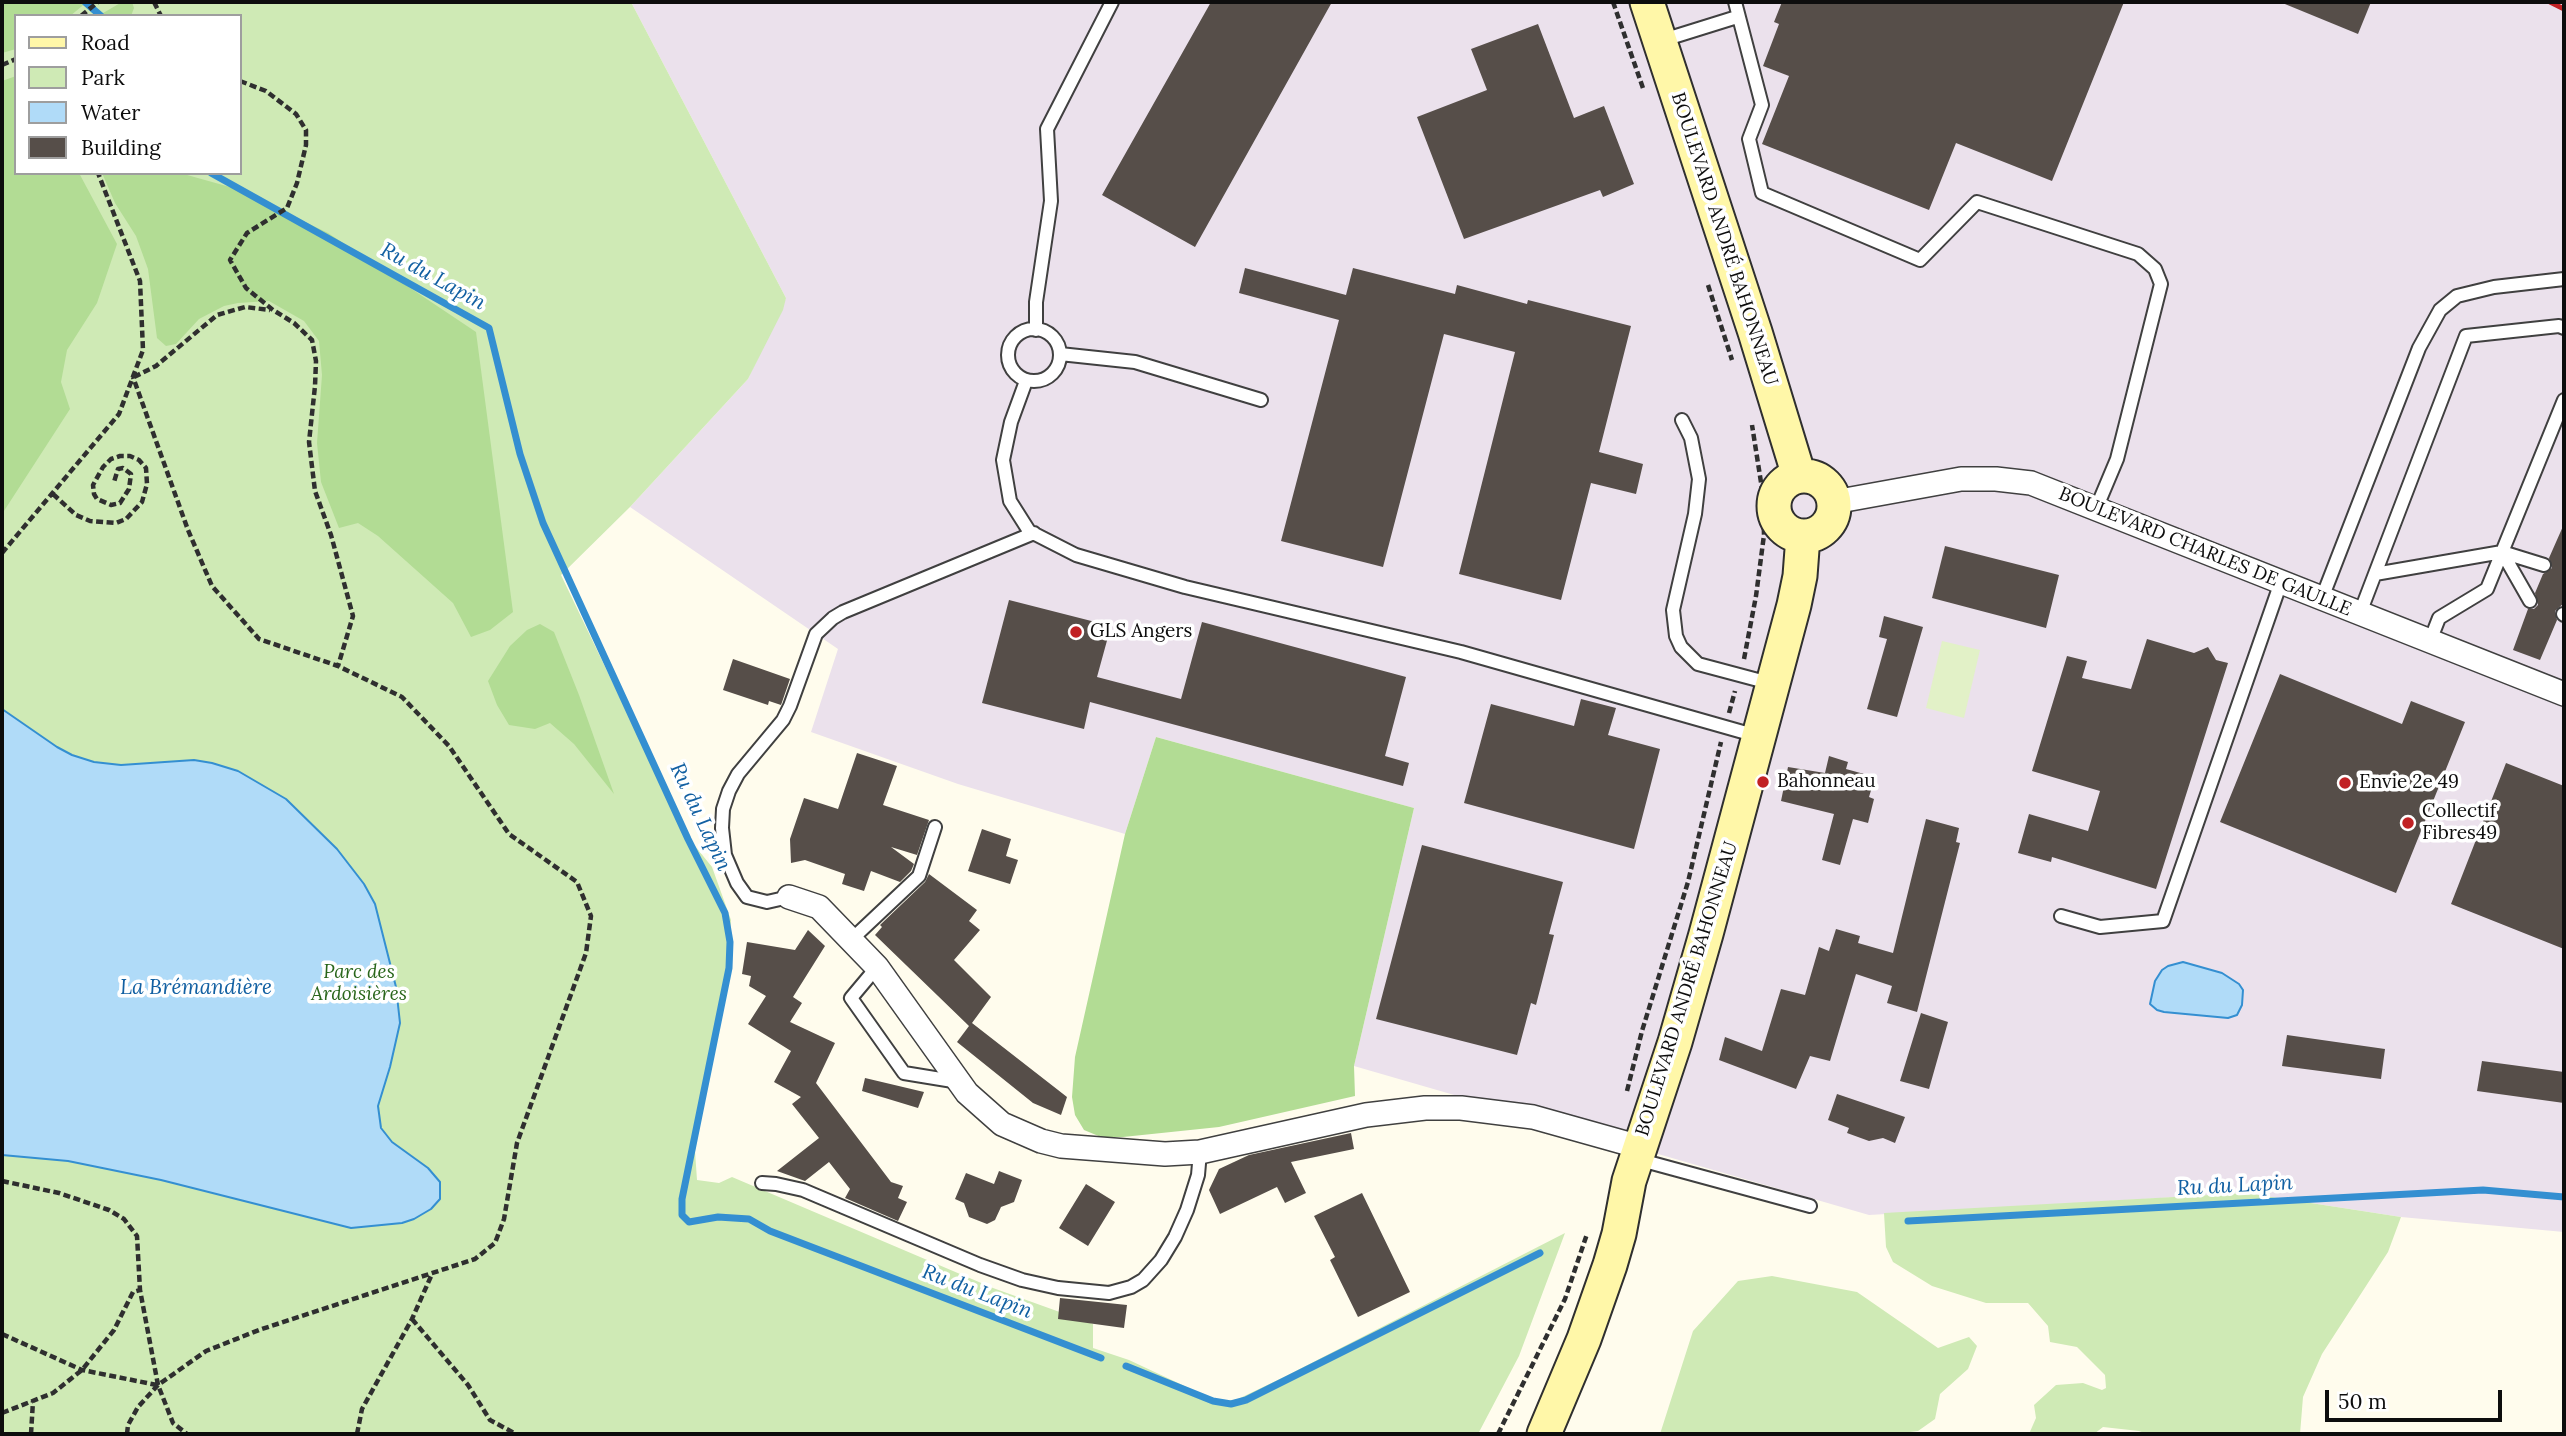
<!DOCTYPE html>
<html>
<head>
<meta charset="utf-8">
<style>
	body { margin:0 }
	#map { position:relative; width:2566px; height:1436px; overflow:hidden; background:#fffced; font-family:Lora,serif }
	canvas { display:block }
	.frame { position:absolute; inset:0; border:4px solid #0d0d0d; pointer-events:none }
	.legend { position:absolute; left:14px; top:14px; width:228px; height:161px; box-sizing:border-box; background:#fff; border:2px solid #9e9e9e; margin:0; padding:9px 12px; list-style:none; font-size:21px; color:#0d0d0d }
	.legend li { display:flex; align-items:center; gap:14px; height:35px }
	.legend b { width:35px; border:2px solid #9e9e9e }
	.scale { position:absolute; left:2325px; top:1390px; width:177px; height:32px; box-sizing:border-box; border:4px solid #0d0d0d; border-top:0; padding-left:9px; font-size:21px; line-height:24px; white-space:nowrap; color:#0d0d0d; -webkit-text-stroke:5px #fff; paint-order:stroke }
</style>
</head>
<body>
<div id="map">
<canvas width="2566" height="1436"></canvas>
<div class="frame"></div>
<ul class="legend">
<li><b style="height:9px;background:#fff7a8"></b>Road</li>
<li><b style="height:19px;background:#cfeab5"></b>Park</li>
<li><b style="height:19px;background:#b0dbf8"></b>Water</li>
<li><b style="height:19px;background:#564e49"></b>Building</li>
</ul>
<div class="scale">50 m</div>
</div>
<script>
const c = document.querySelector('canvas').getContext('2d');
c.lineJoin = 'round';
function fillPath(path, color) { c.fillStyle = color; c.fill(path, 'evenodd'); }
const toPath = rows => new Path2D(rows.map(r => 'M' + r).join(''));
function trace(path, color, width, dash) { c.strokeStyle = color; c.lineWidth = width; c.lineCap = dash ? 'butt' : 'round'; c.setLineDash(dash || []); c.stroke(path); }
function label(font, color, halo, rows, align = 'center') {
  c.font = font + ' Lora,serif'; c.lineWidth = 7; c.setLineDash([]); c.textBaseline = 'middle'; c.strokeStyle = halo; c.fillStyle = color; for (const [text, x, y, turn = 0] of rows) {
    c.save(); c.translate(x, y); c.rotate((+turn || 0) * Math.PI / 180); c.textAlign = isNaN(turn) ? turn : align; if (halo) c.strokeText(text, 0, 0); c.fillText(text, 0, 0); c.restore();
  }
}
const industrial = toPath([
	[631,2,2564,2,2564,1232,2401,1217,2246,1193,1869,1215,1354,1066,1414,808,1156,737,1125,834,958,784,811,732,838,649,630,507,748,379,786,298]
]);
const green = toPath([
	[2,2,631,2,786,298,783,310,748,379,630,507,561,575,690,844,695,846,712,867,731,920,729,955,695,1151,697,1180,719,1183,732,1177,993,1288,1093,1324,1093,1348,1129,1360,1221,1403,1238,1399,1286,1376,1565,1233,1519,1356,1478,1434,2,1434],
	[16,16,240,16,240,173,16,173],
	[2246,1193,2401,1217,2388,1252,2322,1354,2303,1397,2300,1434,2147,1434,2139,1431,2103,1427,2094,1434,2029,1434,2036,1418,2034,1405,2056,1385,2083,1383,2102,1390,2106,1388,2105,1375,2077,1347,2050,1342,2048,1326,2028,1303,1986,1303,1932,1286,1893,1262,1886,1247,1884,1213],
	[1772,1276,1857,1292,1938,1348,1969,1337,1977,1346,1968,1369,1940,1394,1935,1419,1918,1431,1895,1434,1660,1434,1693,1331,1738,1281]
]);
const forest = toPath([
	[2,2,87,2,70,16,16,16,16,49,2,53],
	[122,2,132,2,134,8,131,16,98,16],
	[16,76,16,173,79,173,117,244,97,303,67,350,61,382,70,409,2,514,2,81],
	[102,173,180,173,237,189,328,233,476,332,513,612,490,630,471,637,453,603,378,536,358,523,339,528,321,482,317,443,322,375,319,341,304,321,269,301,238,303,224,306,199,319,176,344,166,346,157,338,148,269,136,236,115,203],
	[540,624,554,632,579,695,614,794,574,744,550,723,535,729,509,725,497,705,488,681,510,646,527,630],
	[1156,737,1414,808,1354,1066,1355,1096,1219,1127,1123,1137,1101,1137,1084,1130,1075,1115,1072,1097,1075,1057,1125,834]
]);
const pitch = toPath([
	[1942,641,1980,650,1964,718,1926,708]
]);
const water = toPath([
	[2,709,57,747,72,755,94,762,121,765,194,760,212,763,238,771,286,799,337,849,364,884,375,904,396,987,400,1023,390,1067,378,1106,381,1128,392,1142,428,1168,440,1182,440,1199,431,1209,414,1219,402,1223,351,1228,161,1180,68,1161,2,1155,2,709],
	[2183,962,2222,973,2239,984,2243,990,2242,1005,2237,1015,2228,1018,2164,1012,2157,1010,2150,1004,2155,981,2162,970,2168,966,2183,962]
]);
const stream = toPath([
	[85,2,101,16],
	[211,173,489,328,520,454,543,523,688,839,725,913,730,942,729,968,682,1199,682,1215,689,1222,718,1217,749,1219,770,1231,1101,1358],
	[1908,1221,2483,1190,2564,1197],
	[1126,1366,1213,1401,1231,1404,1246,1400,1540,1253]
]);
const building = toPath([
	[1211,2,1332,2,1195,247,1102,195],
	[1782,2,2124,2,2052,181,1956,143,1929,210,1762,144,1789,76,1763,66,1779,24,1774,22],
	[2280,2,2371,2,2358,34],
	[1538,24,1574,118,1604,106,1634,184,1603,197,1600,190,1464,239,1417,117,1487,90,1471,49],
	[1245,268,1346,295,1353,268,1455,294,1457,285,1527,304,1528,300,1631,326,1599,452,1643,464,1636,494,1591,483,1561,600,1459,574,1515,352,1444,334,1383,567,1281,541,1339,320,1239,293],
	[2564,524,2564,603,2555,611,2557,620,2540,660,2513,650,2528,609,2534,609,2538,605,2535,593,2543,574,2552,568,2549,558],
	[1945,546,2059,575,2046,628,1932,598],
	[1009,600,1111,626,1097,677,1181,699,1202,622,1406,677,1385,756,1409,763,1403,786,1090,702,1084,729,982,703],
	[1884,616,1923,627,1897,717,1867,709,1887,639,1879,637],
	[2147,639,2194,653,2208,647,2216,660,2228,663,2156,889,2052,857,2051,862,2018,853,2029,814,2088,831,2100,791,2032,771,2067,656,2087,661,2082,678,2131,689],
	[733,659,790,679,781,705,769,701,768,705,723,690],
	[2280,674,2402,724,2411,701,2465,722,2396,893,2220,822],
	[1581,699,1616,708,1608,735,1660,749,1634,849,1464,803,1491,704,1574,726],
	[857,753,897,766,883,805,929,820,917,855,891,847,914,864,911,871,900,882,871,871,864,891,842,884,845,874,805,860,791,863,790,839,804,798,838,809],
	[1829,756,1848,762,1846,769,1875,777,1869,797,1874,799,1868,823,1853,819,1840,865,1822,860,1834,814,1781,801,1788,767,1825,773],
	[2506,763,2564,786,2564,949,2451,904],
	[1926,819,1959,828,1956,842,1960,843,1917,1012,1887,1003,1892,986,1856,974,1830,1061,1810,1056,1796,1089,1719,1060,1725,1037,1762,1051,1781,989,1805,995,1819,947,1829,951,1836,929,1860,936,1858,943,1893,953],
	[982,829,1011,839,1006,856,1018,860,1010,884,968,871],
	[1422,845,1563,882,1549,934,1554,935,1536,1005,1531,1003,1517,1055,1376,1019],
	[929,874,977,910,969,921,980,930,954,960,991,997,972,1023,1067,1097,1061,1115,1033,1103,957,1042,969,1026,875,935,882,927,880,925,925,882],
	[808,930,825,946,793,997,802,1003,790,1022,835,1043,816,1083,891,1182,903,1186,898,1198,907,1202,898,1221,845,1198,850,1189,829,1162,805,1181,777,1171,819,1138,792,1104,801,1097,774,1082,791,1051,748,1024,766,996,749,986,751,976,742,974,747,942,795,950],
	[1921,1013,1948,1022,1929,1089,1900,1081],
	[2287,1035,2385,1049,2381,1079,2282,1066],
	[2482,1061,2564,1072,2564,1103,2477,1091],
	[865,1078,924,1092,918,1108,862,1091],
	[1837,1094,1905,1117,1895,1143,1883,1138,1869,1141,1847,1133,1849,1128,1828,1120],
	[1351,1133,1354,1149,1291,1162,1306,1193,1285,1203,1277,1187,1220,1214,1209,1190,1219,1169,1249,1155],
	[999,1171,1022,1180,1014,1202,1001,1207,995,1220,987,1224,969,1217,964,1203,955,1199,966,1173,994,1184],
	[1086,1184,1115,1202,1088,1246,1059,1228],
	[1362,1193,1410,1292,1358,1317,1330,1260,1335,1257,1314,1216],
	[1060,1298,1127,1305,1124,1328,1058,1319]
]);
const path = toPath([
	[154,2,161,16],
	[1613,2,1644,91],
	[81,16,98,2],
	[2,65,16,59],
	[240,81,266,91,296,114,306,130,306,145,297,183,287,208,247,233,230,260,246,288,273,310,294,323,312,340,316,361,315,386,309,442,315,491,331,535,353,616,338,666],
	[1708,285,1732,360],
	[134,377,156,366,217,315,245,307,270,310],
	[53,494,76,515,90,521,116,523,126,519,142,502,147,484,146,468,139,460,130,456,120,456,111,459,103,467,93,485,94,494,97,499,111,505,120,503,129,489,131,474,123,468,118,469,114,482],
	[2,553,119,414,143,350,140,281,98,173],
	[1744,659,1756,596,1764,535,1763,495,1752,425],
	[1729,713,1735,691],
	[1627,1091,1642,1031,1688,882,1721,742],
	[2,1181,59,1193,109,1210,124,1219,137,1236,140,1290,158,1385,173,1423,187,1434],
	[412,1319,468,1385,490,1420,516,1434],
	[2,1334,82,1370,157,1385],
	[2,1413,53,1393,82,1370,114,1330,133,1292,140,1290],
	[31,1434,33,1401],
	[127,1434,128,1425,138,1407,158,1385,206,1351,259,1330,475,1259,495,1243,504,1219,517,1143,586,953,591,916,577,882,509,834,449,746,402,697,338,666,259,639,212,586,188,530,133,377],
	[357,1434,362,1409,412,1319,432,1274],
	[1498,1434,1565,1299,1587,1234]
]);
const lane = toPath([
	[1735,2,1762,105,1749,139,1762,193,1920,260,1977,202,2138,254,2155,269,2161,284,2117,459,2096,509],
	[1660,41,1737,17],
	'1008 355a26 26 0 1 1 52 0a26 26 0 1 1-52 0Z',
	[1036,330,1036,302,1051,201,1047,129,1112,2],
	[1060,354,1135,362,1261,400],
	[1026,381,1011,422,1003,460,1010,501,1029,531,1076,555,1185,587,1461,652,1757,736],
	[1682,420,1691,438,1699,479,1695,514,1673,610,1676,636,1681,647,1698,664,1773,684],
	[2502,552,2544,565],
	[2375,574,2502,552,2530,601],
	[2322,598,2419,348,2440,310,2457,296,2494,287,2564,279],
	[2360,613,2466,336,2559,326,2564,328],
	[2563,614,2564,615],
	[2430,641,2439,618,2487,589,2564,400],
	[789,897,767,902,747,897,737,883,725,855,722,828,723,809,729,791,738,774,783,720,790,706,816,634,833,618,843,612,1034,533],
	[2061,916,2100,927,2163,921,2281,582],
	[851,940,919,876,935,827],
	[877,967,851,998,904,1073,959,1082],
	[1637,1159,1810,1206],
	[762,1183,776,1184,803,1190,980,1265,1022,1280,1058,1288,1109,1293,1131,1287,1143,1280,1161,1260,1175,1237,1187,1210,1198,1175,1200,1152]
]);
const street = toPath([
	[1834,502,1961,479,1996,479,2031,483,2564,694],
	[789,897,819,907,877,967,967,1093,1002,1124,1041,1141,1061,1146,1165,1154,1200,1152,1366,1115,1425,1108,1461,1108,1533,1117,1640,1147]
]);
const secondary = toPath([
	[1647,2,1755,332,1799,476],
	'1774 506a30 30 0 1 1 60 0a30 30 0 1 1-60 0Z',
	[1544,1434,1584,1339,1610,1265,1619,1234,1629,1181,1675,1042,1706,934,1794,605,1800,576,1803,536]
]);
const rail = toPath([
	[2550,2,2564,9]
]);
const markers = [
	[1076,632,7,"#c12124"],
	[1763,782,7,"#c12124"],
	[2345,783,7,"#c12124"],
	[2408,823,7,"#c12124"]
];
const streetNames = [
	["BOULEVARD ANDRÉ BAHONNEAU",1724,239,72],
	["BOULEVARD CHARLES DE GAULLE",2205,552,22],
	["BOULEVARD ANDRÉ BAHONNEAU",1687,989,-73]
];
const poiNames = [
	["GLS Angers",1090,632],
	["Bahonneau",1777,782],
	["Envie 2e 49",2359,783],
	["Collectif",2422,812],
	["Fibres49",2422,834]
];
const parkNames = [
	["Parc des",359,973],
	["Ardoisières",359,995]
];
const waterNames = [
	["Ru du Lapin",433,277,29],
	["Ru du Lapin",700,817,65],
	["La Brémandière",196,988],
	["Ru du Lapin",2235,1186,-3],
	["Ru du Lapin",977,1292,21]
];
fillPath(industrial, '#ebe1ec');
fillPath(green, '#cfeab5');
fillPath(forest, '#b2dc94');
fillPath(pitch, '#e2f1c7');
fillPath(water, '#b0dbf8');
trace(water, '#348fd1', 2);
trace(stream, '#348fd1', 7);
fillPath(building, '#564e49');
trace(lane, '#404040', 16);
trace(street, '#404040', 26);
trace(secondary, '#2f2f2f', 37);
trace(path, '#2f2f2f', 4.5, [7, 3.5]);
trace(lane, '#fff', 12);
trace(street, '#fff', 23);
trace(secondary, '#fff7a8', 33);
trace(rail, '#c12124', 5);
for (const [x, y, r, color] of markers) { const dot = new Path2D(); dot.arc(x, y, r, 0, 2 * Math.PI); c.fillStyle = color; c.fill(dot); trace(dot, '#fff', 2.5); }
label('19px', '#0d0d0d', '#fff', streetNames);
label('19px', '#0d0d0d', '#fff', poiNames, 'left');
label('italic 19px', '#29661b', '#fff', parkNames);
label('italic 21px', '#1260a2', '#fff', waterNames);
</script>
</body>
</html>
